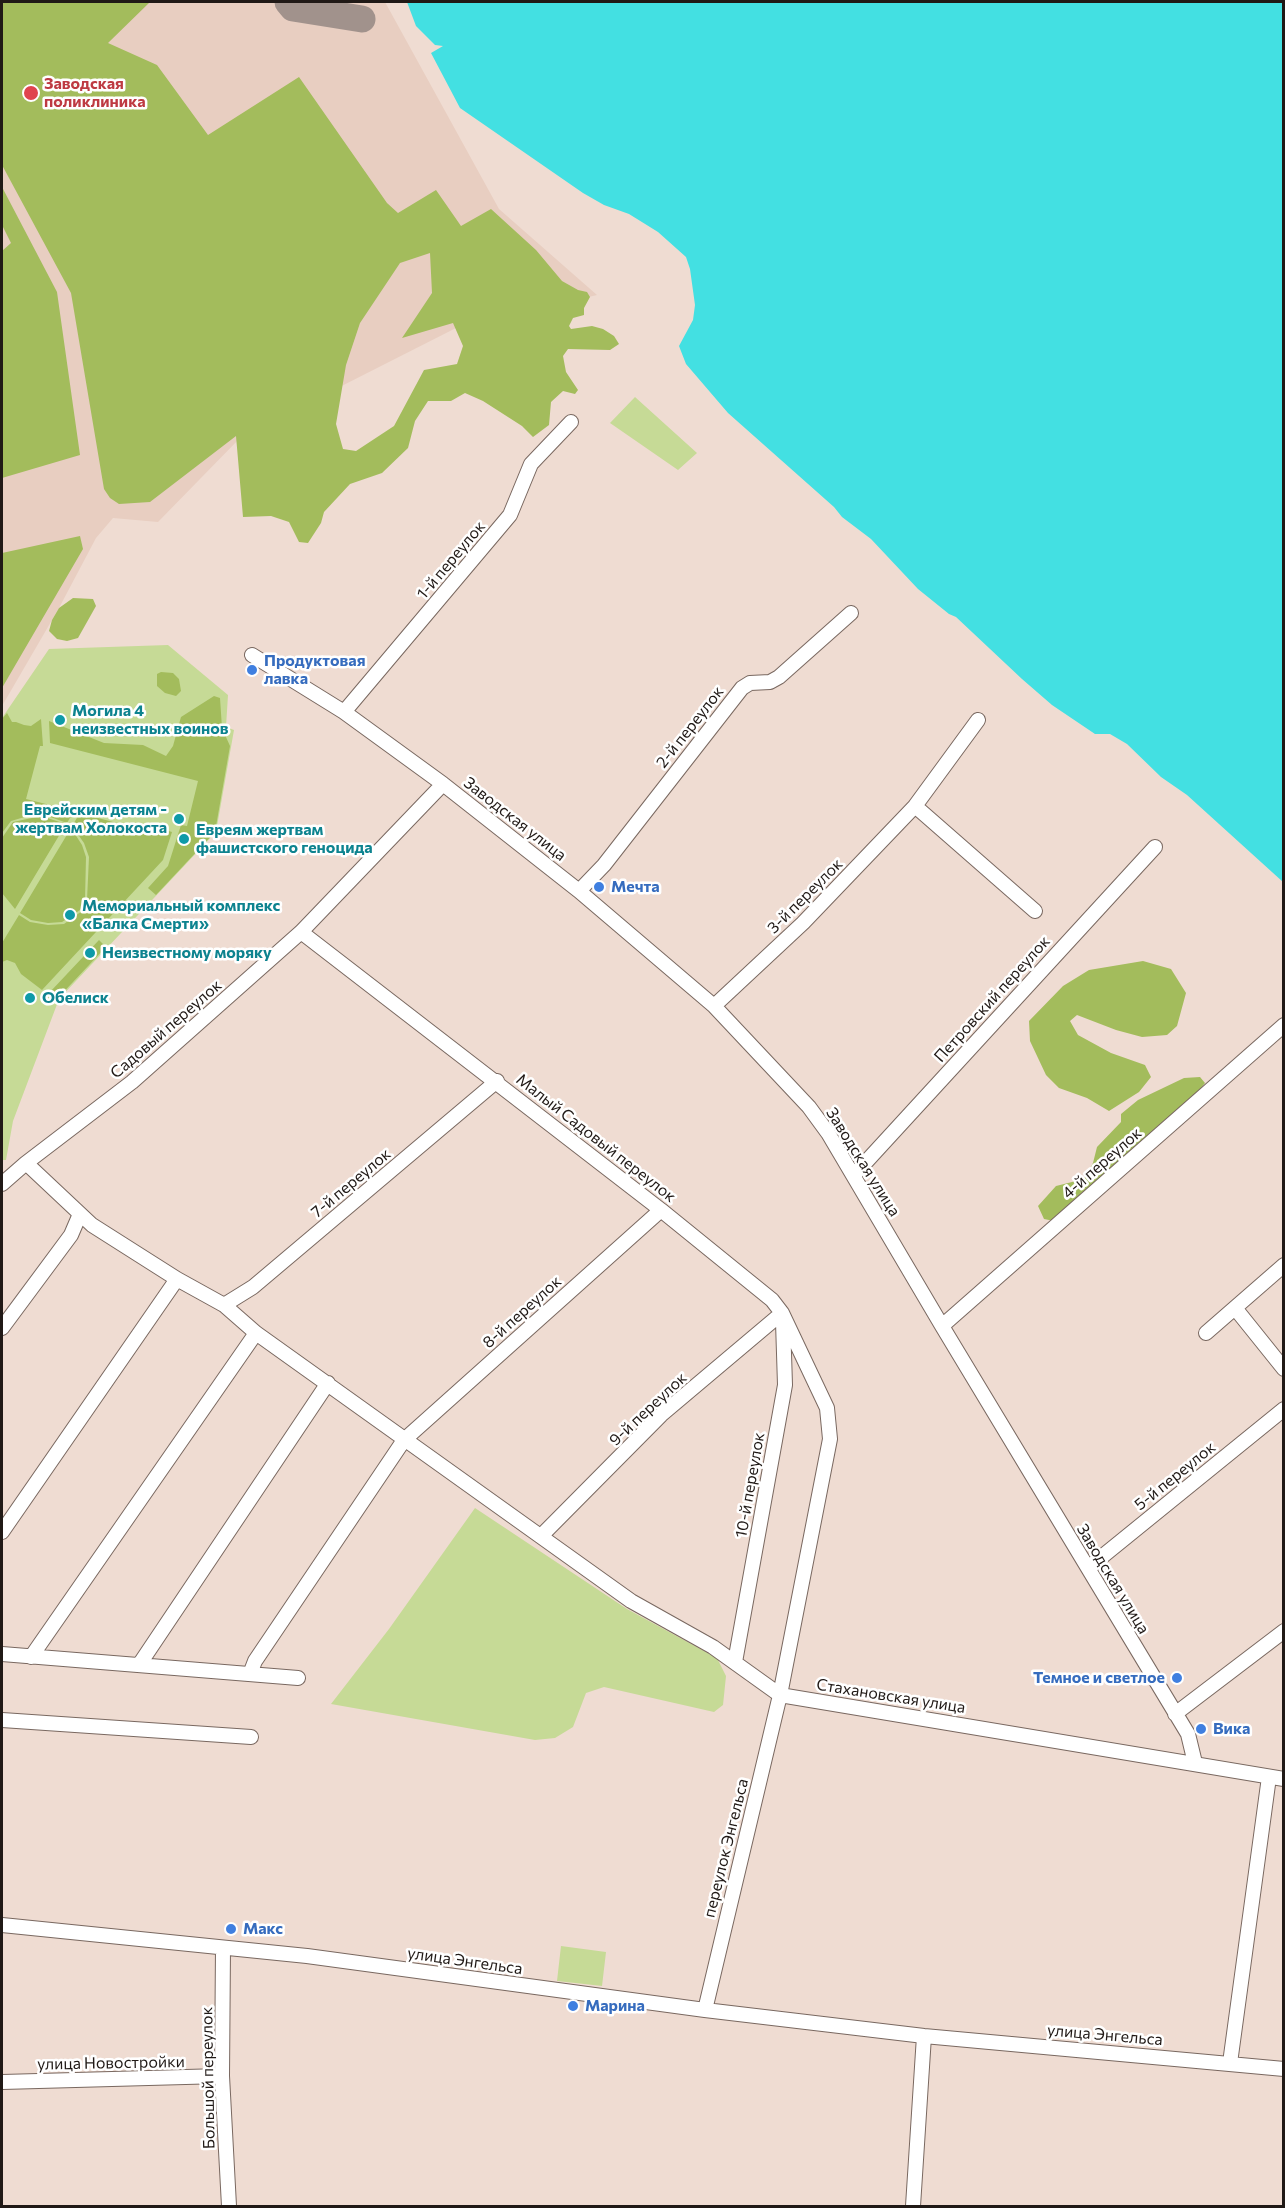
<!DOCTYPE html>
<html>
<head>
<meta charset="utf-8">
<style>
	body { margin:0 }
	#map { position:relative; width:1285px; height:2208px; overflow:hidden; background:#efdcd2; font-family:Commissioner,sans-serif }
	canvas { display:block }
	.frame { position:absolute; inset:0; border:3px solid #201916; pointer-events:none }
</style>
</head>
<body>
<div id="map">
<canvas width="1285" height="2208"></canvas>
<div class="frame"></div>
</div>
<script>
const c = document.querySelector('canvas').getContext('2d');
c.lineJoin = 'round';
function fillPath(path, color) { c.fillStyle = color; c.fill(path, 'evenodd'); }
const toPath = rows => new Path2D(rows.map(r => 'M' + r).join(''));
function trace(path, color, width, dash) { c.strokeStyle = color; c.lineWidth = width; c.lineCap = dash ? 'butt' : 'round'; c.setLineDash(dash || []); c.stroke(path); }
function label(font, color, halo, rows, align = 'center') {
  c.font = font + ' Commissioner,sans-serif'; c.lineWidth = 5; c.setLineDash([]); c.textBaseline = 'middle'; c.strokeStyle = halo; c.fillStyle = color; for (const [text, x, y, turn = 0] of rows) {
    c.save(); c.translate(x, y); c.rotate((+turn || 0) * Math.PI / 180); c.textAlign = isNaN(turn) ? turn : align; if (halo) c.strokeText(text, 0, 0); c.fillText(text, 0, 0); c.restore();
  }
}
const built = toPath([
	[2,2,385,2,499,209,597,295,456,328,241,437,158,522,113,518,96,538,59,608,2,706]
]);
const green = toPath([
	[635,397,697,453,678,470,610,423],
	[168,645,228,695,226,727,234,730,216,832,59,999,13,1121,6,1160,2,1160,2,718,49,649],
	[475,1508,627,1609,717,1658,726,1676,723,1705,714,1712,604,1687,586,1693,573,1727,555,1738,535,1740,331,1704,389,1629],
	[561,1946,606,1952,602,1986,557,1981]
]);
const forest = toPath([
	[2,2,150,2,108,43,157,65,208,135,299,77,387,203,398,213,436,190,461,226,491,209,536,250,562,281,578,290,587,292,590,297,584,308,584,315,573,318,569,326,571,329,592,326,603,329,614,336,619,344,610,350,568,349,563,356,566,372,578,390,575,394,563,391,551,402,549,425,533,437,522,426,483,401,465,393,451,401,428,401,415,421,408,448,382,473,350,484,324,512,321,523,308,543,299,542,289,522,271,516,243,517,236,436,150,502,119,504,110,498,104,489,71,293,2,165],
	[430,253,432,293,402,338,453,323,463,346,457,364,424,370,394,426,356,451,343,449,336,424,346,365,360,323,400,263],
	[2,187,57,292,80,455,2,478,2,251,11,243,2,225],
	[80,536,83,549,2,688,2,553],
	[73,598,93,599,96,606,78,638,67,641,57,639,49,631,52,620,59,608],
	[161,672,173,673,179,679,181,691,176,696,165,693,157,686,157,674],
	[214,696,220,698,222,728,230,746,215,832,156,895,148,888,168,866,181,825,187,826,198,781,50,743,49,721,104,743,143,745,166,756,173,746,181,717],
	[7,713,12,722,16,722,24,725,31,726,41,719,43,746,40,746,26,799,74,811,67,823,42,814,28,816,11,821,2,833,2,719],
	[80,813,146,831,148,825,172,832,163,860,42,990,21,974,15,963,7,960,2,962,2,943,19,915,30,922,48,925,64,924,82,911,87,900,89,857,84,843,72,826],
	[41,816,66,824,15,909,2,893,2,838,13,822],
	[71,828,82,845,86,857,85,900,80,910,62,922,48,923,31,920,20,913],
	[99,940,106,947,57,999,50,992],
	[1143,961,1171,969,1186,993,1177,1026,1167,1035,1142,1037,1116,1030,1077,1015,1070,1021,1078,1035,1111,1053,1145,1065,1151,1077,1139,1092,1109,1111,1087,1098,1059,1088,1046,1075,1030,1041,1029,1021,1063,986,1089,970],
	[1200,1077,1205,1083,1193,1098,1054,1221,1044,1219,1038,1206,1056,1186,1084,1179,1093,1163,1097,1147,1121,1122,1121,1114,1138,1100,1184,1078]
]);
const water = toPath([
	[407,2,1283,2,1283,882,1187,795,1161,777,1127,744,1110,734,1095,734,1052,705,1022,679,956,617,949,614,918,589,871,539,842,517,834,507,728,413,686,364,679,346,693,320,695,305,690,269,686,257,658,232,629,214,604,205,583,193,460,108,431,53,443,46,435,45,416,26]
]);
const taxiway = toPath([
	[288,2,293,8,362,19]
]);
const minor = toPath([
	[252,655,344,712,443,784,579,891,714,1006,809,1107,828,1133,942,1326,1188,1734,1195,1763],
	[344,712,510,515,531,464,571,422],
	[915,806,1035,911],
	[579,891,604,865,742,688,750,683,770,682,779,677,851,613],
	[301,932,661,1210,772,1300,782,1313,827,1408,830,1439,780,1695,705,2010],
	[714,1006,803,923,915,806,978,720],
	[26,1163,92,1225,177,1279,224,1305,256,1333,631,1601,713,1647,780,1695,1284,1779],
	[854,1175,1155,847],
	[2,1184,26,1163,132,1082,301,932,443,784],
	[224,1305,253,1287,497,1081],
	[1235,1308,1284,1369],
	[942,1326,1284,1025],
	[2,1328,71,1235,80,1214],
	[1206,1333,1284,1265],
	[2,1532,177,1279],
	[542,1535,661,1415,782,1313],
	[1088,1568,1284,1409],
	[2,1654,298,1678],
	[31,1657,256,1333],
	[735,1662,785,1385,783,1322],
	[139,1665,328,1383],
	[250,1674,255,1661,404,1440,661,1210],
	[1175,1714,1284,1631],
	[2,1720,251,1737],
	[2,1925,307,1956,705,2010,924,2036,1284,2069],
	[223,1948,222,2076,229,2206],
	[1230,2063,1269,1777],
	[2,2082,222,2076],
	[913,2206,924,2036]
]);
const markers = [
	[31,93,8,"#e0444e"],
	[252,670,6,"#3f7fe0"],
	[60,720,6,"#0f9aa8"],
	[179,819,6,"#0f9aa8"],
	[184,839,6,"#0f9aa8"],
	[599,887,6,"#3f7fe0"],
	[70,915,6,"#0f9aa8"],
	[90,953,6,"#0f9aa8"],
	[30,998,6,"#0f9aa8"],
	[1177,1678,6,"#3f7fe0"],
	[1201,1729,6,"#3f7fe0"],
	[231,1929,6,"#3f7fe0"],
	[573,2006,6,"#3f7fe0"]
];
const healthNames = [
	["Заводская",44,84],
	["поликлиника",44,102]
];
const streetNames = [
	["1-й переулок",451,560,-50],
	["2-й переулок",690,727,-52],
	["Заводская улица",515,819,38],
	["3-й переулок",805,896,-45],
	["Петровский переулок",992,999,-48],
	["Садовый переулок",166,1029,-41],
	["Малый Садовый переулок",596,1138,38],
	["Заводская улица",863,1162,58],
	["4-й переулок",1102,1163,-41],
	["7-й переулок",351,1183,-40],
	["8-й переулок",522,1312,-42],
	["9-й переулок",648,1409,-43],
	["5-й переулок",1175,1476,-39],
	["10-й переулок",750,1485,-80],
	["Заводская улица",1113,1579,59],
	["Стахановская улица",891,1696,9],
	["переулок Энгельса",726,1848,-76],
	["улица Энгельса",465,1961,8],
	["улица Энгельса",1105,2035,5],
	["улица Новостройки",111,2063,-1],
	["Большой переулок",208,2078,-91]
];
const shopNames = [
	["Продуктовая",264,661],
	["лавка",264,679],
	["Мечта",611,887],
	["Темное и светлое",1165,1678,"right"],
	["Вика",1213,1729],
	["Макс",243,1929],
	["Марина",585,2006]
];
const cultureNames = [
	["Могила 4",72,711],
	["неизвестных воинов",72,729],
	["Еврейским детям -",167,810,"right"],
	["жертвам Холокоста",167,828,"right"],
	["Евреям жертвам",196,830],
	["фашистского геноцида",196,848],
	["Мемориальный комплекс",82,906],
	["«Балка Смерти»",82,924],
	["Неизвестному моряку",102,953],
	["Обелиск",42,998]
];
fillPath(built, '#e8cec1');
fillPath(green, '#c6da96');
fillPath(forest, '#a3bc5c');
fillPath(water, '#43e0e2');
trace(taxiway, '#a1928c', 27);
trace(minor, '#796860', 16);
trace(minor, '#fff', 14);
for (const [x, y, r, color] of markers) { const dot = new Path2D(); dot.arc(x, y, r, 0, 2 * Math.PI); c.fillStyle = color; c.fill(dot); trace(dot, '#fff', 2); }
label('bold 16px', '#be3a42', '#fff', healthNames, 'left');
label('16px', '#201916', '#fff', streetNames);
label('bold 16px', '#366cbe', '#fff', shopNames, 'left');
label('bold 16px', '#0d838f', '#fff', cultureNames, 'left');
</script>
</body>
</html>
